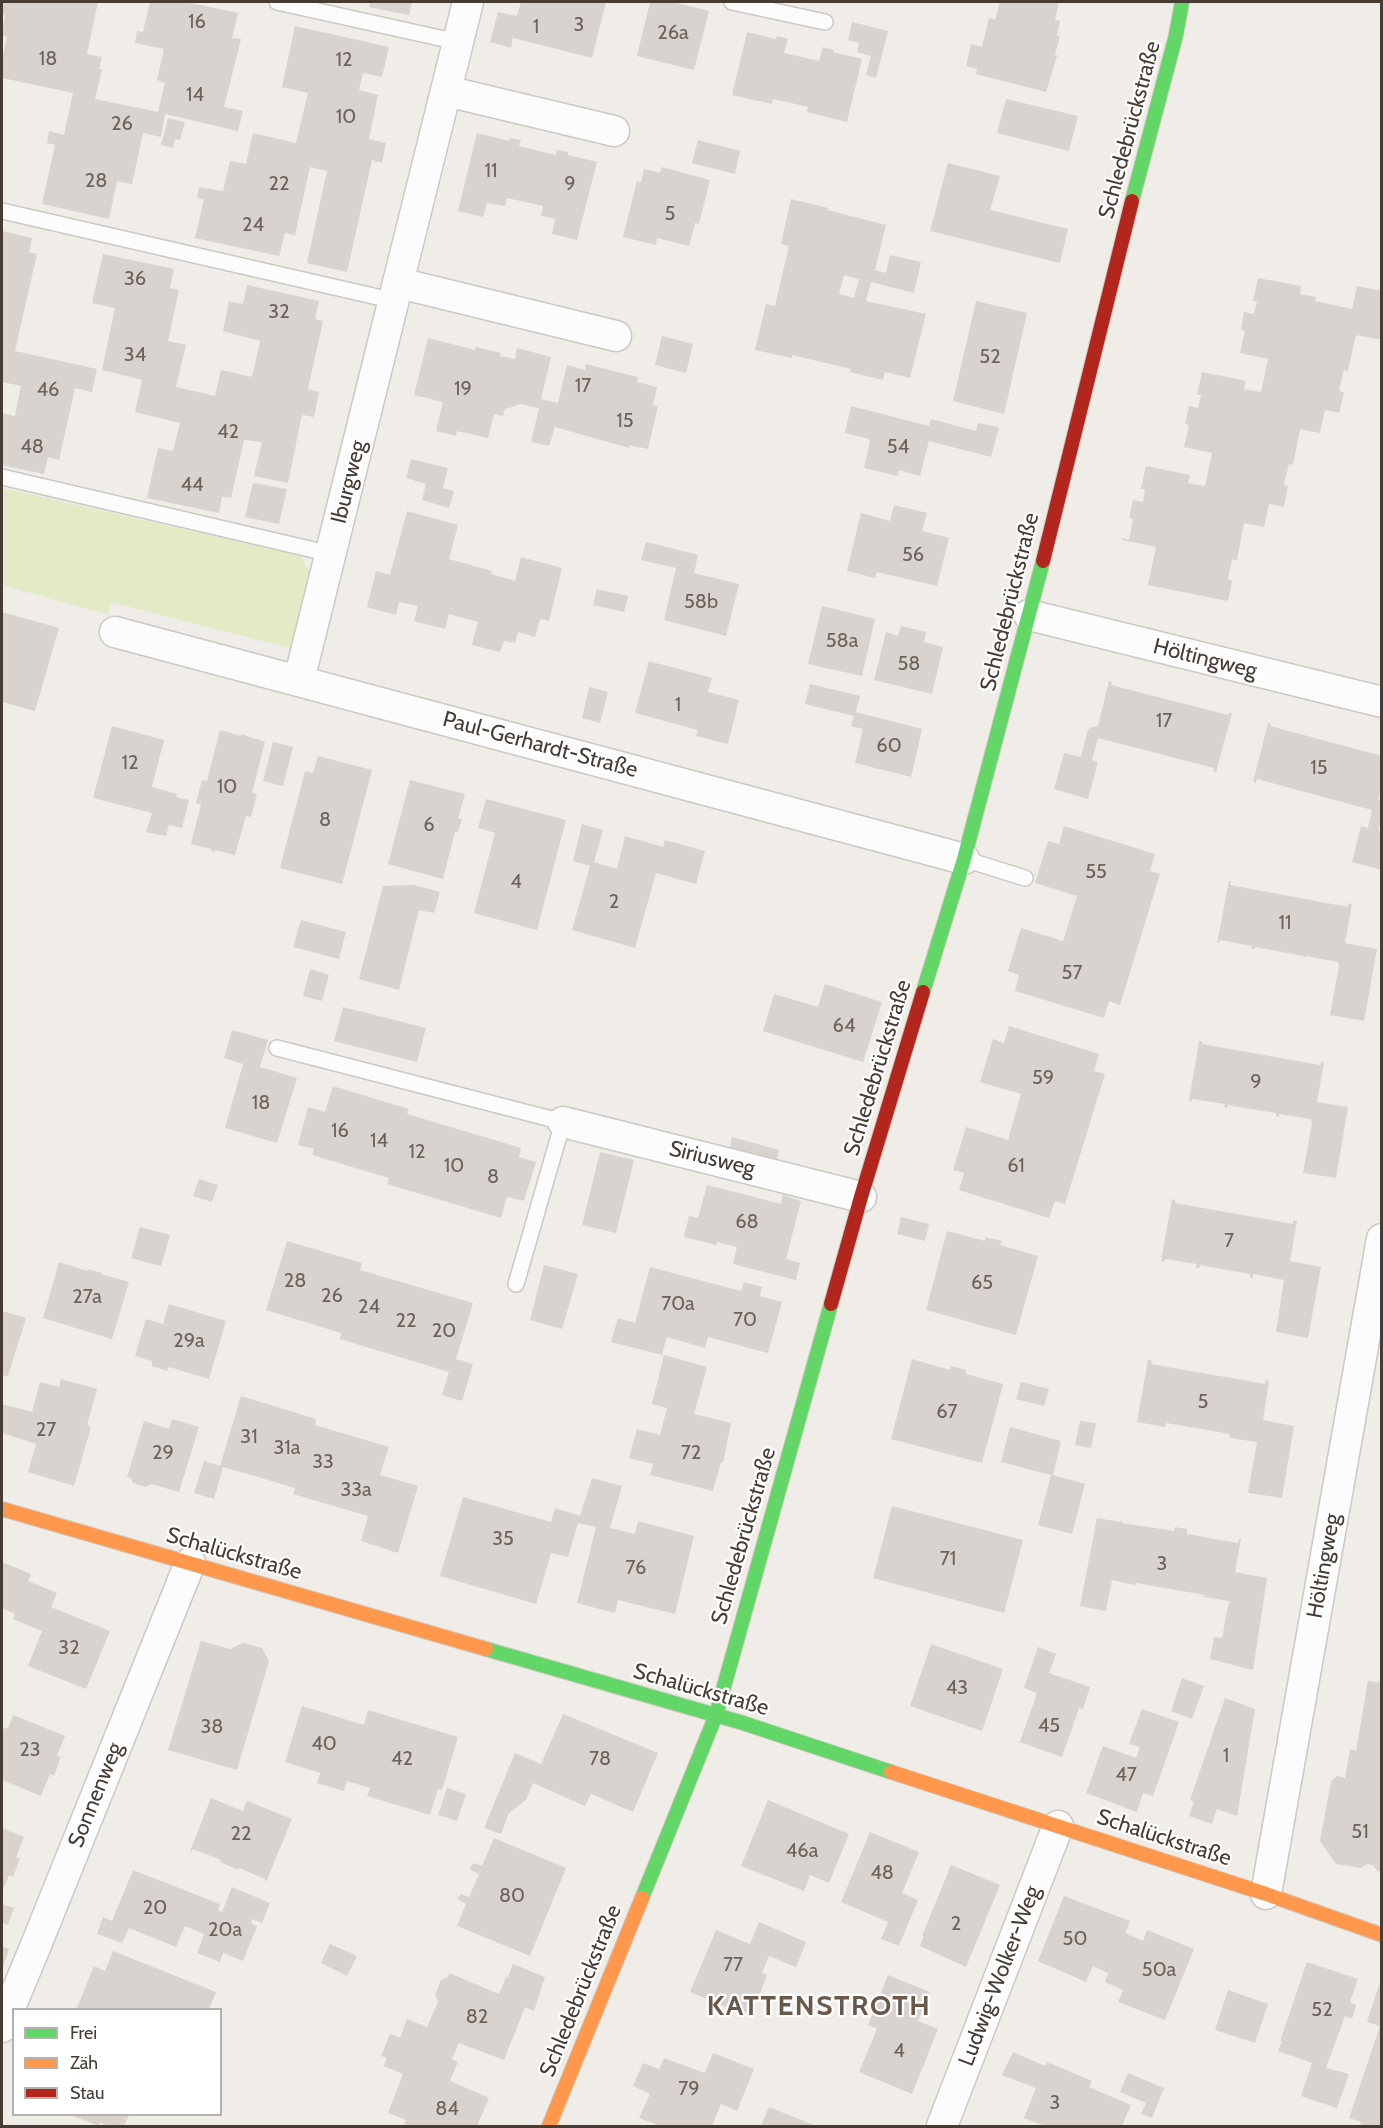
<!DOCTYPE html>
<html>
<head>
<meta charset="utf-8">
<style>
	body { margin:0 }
	#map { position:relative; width:1383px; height:2128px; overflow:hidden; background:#f0ece8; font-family:Cabin,sans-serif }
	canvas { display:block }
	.frame { position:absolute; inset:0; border:3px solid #463c34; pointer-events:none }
	.legend { position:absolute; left:12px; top:2008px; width:210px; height:108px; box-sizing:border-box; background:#fff; border:2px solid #b5b1ae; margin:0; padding:8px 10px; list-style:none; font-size:18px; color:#463c34 }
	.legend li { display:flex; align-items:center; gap:12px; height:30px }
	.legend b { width:30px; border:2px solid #b5b1ae }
</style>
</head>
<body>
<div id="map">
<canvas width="1383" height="2128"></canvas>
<div class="frame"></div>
<ul class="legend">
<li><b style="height:8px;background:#63d668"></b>Frei</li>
<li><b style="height:8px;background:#ff974d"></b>Zäh</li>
<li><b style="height:8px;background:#b3261e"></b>Stau</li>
</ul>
</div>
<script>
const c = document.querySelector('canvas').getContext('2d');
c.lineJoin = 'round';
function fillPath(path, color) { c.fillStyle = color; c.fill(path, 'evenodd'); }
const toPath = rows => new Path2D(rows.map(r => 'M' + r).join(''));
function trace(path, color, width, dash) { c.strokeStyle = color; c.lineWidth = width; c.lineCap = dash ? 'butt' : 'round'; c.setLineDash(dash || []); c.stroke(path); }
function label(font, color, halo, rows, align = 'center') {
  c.font = font + ' Cabin,sans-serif'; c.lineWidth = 4.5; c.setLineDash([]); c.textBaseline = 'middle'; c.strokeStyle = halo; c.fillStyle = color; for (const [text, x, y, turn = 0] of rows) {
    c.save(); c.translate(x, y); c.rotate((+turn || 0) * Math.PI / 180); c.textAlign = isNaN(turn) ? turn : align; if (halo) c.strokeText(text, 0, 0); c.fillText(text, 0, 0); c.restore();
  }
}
const green = toPath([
	[2,488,301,556,311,576,293,649,111,602,108,615,2,585]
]);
const building = toPath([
	[2,2,98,2,87,54,102,57,99,69,102,69,95,99,158,112,165,83,157,80,164,49,135,43,137,31,143,32,150,2,186,2,238,13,232,38,241,39,224,107,243,111,238,131,165,114,161,137,143,133,132,184,117,181,109,219,42,204,55,145,47,143,49,131,64,135,73,93,2,78,2,59,7,37,2,36,5,15,2,14],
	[370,2,412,2,409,15,369,7],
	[521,2,606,2,592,58,513,38,511,48,490,42,498,12,517,16],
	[650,2,673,2,709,11,694,70,637,56],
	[1000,2,1059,2,1055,20,1060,21,1057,35,1060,36,1055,55,1057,56,1046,92,976,74,977,69,966,66,971,44,982,47,989,18,995,20],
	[852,22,888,31,876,78,866,75,871,56,857,52,859,43,848,40],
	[295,26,389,47,382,77,363,73,359,90,378,95,369,139,386,143,382,163,372,160,347,272,307,263,327,171,310,167,295,235,285,233,279,256,195,238,204,199,197,198,199,187,223,191,230,161,246,164,253,133,296,143,308,93,282,87],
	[747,32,776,39,777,36,788,39,784,53,819,61,823,47,834,50,833,52,862,59,847,122,807,112,808,107,791,103,773,99,772,104,732,95],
	[1006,99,1078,116,1069,151,997,133],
	[168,118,185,122,180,140,175,139,173,148,161,145],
	[477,133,509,141,510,138,521,140,519,146,556,155,557,150,568,152,568,155,597,162,577,240,552,234,555,219,541,216,543,206,507,198,505,206,487,203,483,217,458,211],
	[698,140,740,151,735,174,692,163],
	[948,163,1000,176,990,210,1068,229,1060,263,930,231],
	[662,167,710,180,699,224,695,223,689,246,657,238,656,245,623,237,637,181,641,182,644,169,660,173],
	[791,199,828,208,827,210,886,225,875,270,886,273,890,255,921,262,914,293,871,282,866,301,926,314,910,378,885,372,883,380,850,372,851,369,792,355,792,358,755,350,766,304,775,306,789,246,781,244],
	[844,275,859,279,854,298,839,294],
	[2,231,32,238,29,252,37,254,15,351,97,369,92,392,75,388,59,460,48,457,44,474,2,465,2,413,15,416,21,386,2,382],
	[103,254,174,269,170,288,179,290,168,341,186,345,176,387,215,396,221,370,252,377,260,341,223,331,229,301,243,304,247,285,319,301,315,319,323,321,308,389,319,392,314,417,302,415,288,483,254,476,262,442,244,440,231,498,222,497,219,513,147,498,158,448,173,451,180,423,135,412,142,380,102,370,115,308,92,303],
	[1258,278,1301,286,1300,294,1316,297,1315,301,1352,309,1357,286,1382,291,1382,340,1356,335,1348,371,1344,370,1339,391,1344,392,1339,413,1325,410,1320,433,1300,429,1293,465,1289,464,1284,485,1288,486,1284,507,1269,504,1264,527,1244,523,1237,560,1232,559,1228,579,1232,581,1228,601,1148,585,1156,547,1122,540,1122,538,1129,540,1133,519,1129,518,1133,500,1143,502,1145,489,1141,489,1146,466,1190,475,1188,483,1205,486,1212,453,1184,447,1189,425,1185,424,1189,406,1198,408,1201,395,1197,395,1202,372,1246,381,1244,389,1261,392,1268,359,1240,353,1245,331,1241,330,1244,312,1254,314,1257,301,1253,301],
	[976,301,1027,313,1004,414,953,401],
	[662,336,693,344,686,373,655,365],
	[428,338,475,350,476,347,501,353,500,356,515,359,517,348,551,357,541,399,558,403,567,365,585,370,586,364,638,377,637,382,657,387,653,405,658,406,648,449,629,445,629,448,555,427,549,446,531,442,539,408,521,404,505,409,503,416,494,414,488,438,457,431,456,436,436,431,443,402,414,395],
	[851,406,929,426,931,419,976,431,978,423,999,427,991,457,929,441,920,476,899,470,898,476,864,468,870,442,869,439,845,433],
	[411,459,448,468,443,488,454,491,449,508,422,500,426,484,406,478],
	[253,483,287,489,279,524,245,517],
	[894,505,927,513,922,531,949,538,937,586,877,572,875,578,847,571,861,513,890,521],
	[407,511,458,525,449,559,492,571,491,574,515,581,521,557,562,568,549,621,540,619,535,637,518,632,515,643,504,641,500,652,472,645,478,622,449,614,445,629,414,621,418,606,399,602,396,615,367,607,376,571,390,575],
	[646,542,698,555,694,573,739,584,726,636,664,620,676,568,641,560],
	[597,589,628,596,624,612,593,605],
	[822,606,875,619,862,676,808,664],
	[2,612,59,628,35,711,2,702],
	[901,626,926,632,924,642,943,647,932,694,874,680,886,632,898,636],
	[649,661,712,678,708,692,739,700,728,744,696,736,698,730,635,713],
	[1109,681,1112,682,1111,685,1228,715,1229,713,1232,713,1216,772,1213,771,1214,768,1098,738,1092,760,1098,762,1088,799,1054,789,1064,753,1081,757,1088,730,1091,727,1098,726],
	[810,684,860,696,856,712,922,729,911,777,855,763,863,729,851,726,854,716,805,704],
	[589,687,608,692,600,723,582,718],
	[1268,723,1271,724,1270,726,1382,756,1382,786,1378,799,1382,801,1382,818,1378,831,1382,832,1382,870,1352,862,1361,826,1368,828,1372,810,1257,779,1256,783,1253,782],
	[112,726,164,740,152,787,177,794,176,797,189,800,182,828,169,825,166,836,146,832,152,813,93,798],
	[220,730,241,736,241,734,265,742,252,793,257,794,251,817,246,816,235,855,215,850,215,852,211,851,211,849,191,844,201,804,196,803,202,780,207,781],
	[273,742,293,747,283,786,263,781],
	[318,756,372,770,342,884,280,868,305,771,313,773],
	[410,780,465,794,458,819,462,819,458,832,455,832,443,879,388,864],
	[486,799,566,820,537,930,474,913,495,833,478,828],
	[582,824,603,830,594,862,617,869,625,836,663,847,665,840,705,851,696,884,656,873,635,948,572,930,590,866,573,861],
	[1064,826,1155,854,1150,871,1160,874,1120,1005,1109,1001,1104,1018,1015,991,1019,975,1008,971,1021,928,1063,941,1077,896,1035,883,1048,841,1059,844],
	[1229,881,1231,881,1230,885,1348,907,1348,903,1352,904,1345,943,1377,949,1364,1021,1330,1015,1339,966,1338,962,1306,956,1303,959,1304,956,1255,947,1254,949,1251,949,1252,946,1220,940,1219,943,1217,943],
	[414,885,440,892,434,913,419,910,399,990,359,979,383,886],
	[301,920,346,932,339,959,293,947],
	[310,969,329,975,322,1001,303,996],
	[825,984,882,1002,863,1062,763,1031,774,994,818,1007],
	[343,1007,426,1028,417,1062,334,1041],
	[1009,1026,1099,1054,1094,1071,1105,1074,1065,1204,1055,1201,1049,1218,959,1190,964,1173,953,1170,966,1127,1008,1140,1021,1094,980,1082,993,1039,1004,1043],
	[232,1030,268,1040,260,1067,297,1078,277,1143,225,1128,243,1064,224,1058],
	[1199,1041,1202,1041,1202,1044,1320,1065,1321,1062,1324,1062,1317,1102,1348,1107,1336,1178,1303,1173,1312,1123,1311,1119,1279,1114,1279,1117,1276,1116,1276,1113,1227,1105,1227,1108,1224,1107,1225,1104,1192,1099,1192,1101,1189,1101],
	[333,1086,409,1109,407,1114,521,1148,519,1157,536,1162,524,1201,507,1197,501,1218,387,1184,389,1178,312,1155,314,1149,298,1145,308,1107,325,1112],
	[732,1137,779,1150,774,1169,728,1156],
	[600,1152,634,1160,616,1233,582,1225],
	[199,1179,218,1185,212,1202,193,1196],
	[707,1185,781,1204,783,1195,801,1201,786,1259,800,1263,796,1280,733,1264,737,1247,717,1242,716,1245,684,1237,689,1216,698,1218],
	[1172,1199,1175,1200,1175,1203,1293,1224,1293,1220,1297,1221,1290,1261,1321,1267,1308,1338,1276,1332,1284,1280,1253,1274,1253,1278,1250,1277,1250,1274,1200,1265,1199,1268,1196,1268,1197,1264,1165,1259,1164,1262,1161,1261],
	[901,1217,929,1224,925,1241,897,1234],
	[140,1227,170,1235,161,1266,131,1258],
	[947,1231,985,1241,985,1237,1002,1241,1000,1245,1038,1256,1016,1335,926,1310],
	[287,1241,362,1263,360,1270,473,1303,456,1359,473,1364,462,1401,442,1395,449,1372,340,1339,341,1333,266,1310],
	[59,1262,87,1271,88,1269,102,1273,101,1274,129,1282,112,1339,43,1318],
	[544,1265,578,1274,562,1329,530,1320],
	[650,1267,741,1291,744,1282,762,1287,760,1296,782,1302,768,1353,708,1337,705,1348,667,1337,662,1355,611,1342,618,1318,635,1323],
	[169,1304,226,1321,209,1379,169,1367,167,1371,152,1366,152,1361,135,1356,146,1319,163,1324],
	[2,1311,26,1318,8,1376,2,1375],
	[664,1355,707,1367,694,1414,731,1423,723,1463,721,1462,713,1491,650,1475,653,1464,629,1458,637,1429,660,1435,667,1408,652,1404],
	[912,1359,950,1370,951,1366,966,1370,966,1374,1003,1384,982,1463,891,1439],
	[1148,1360,1152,1361,1151,1364,1265,1384,1266,1380,1269,1381,1263,1420,1294,1426,1282,1498,1248,1493,1257,1442,1230,1438,1230,1434,1166,1423,1165,1427,1137,1422],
	[61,1379,97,1389,87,1425,91,1427,74,1486,28,1472,36,1444,2,1433,2,1404,32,1412,40,1382,59,1387],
	[1021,1382,1049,1389,1044,1406,1016,1399],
	[241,1396,316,1419,315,1425,389,1447,380,1475,418,1486,398,1553,361,1541,368,1516,293,1494,295,1488,258,1477,223,1467,214,1499,194,1493,204,1461,220,1466],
	[172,1419,199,1427,179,1492,151,1484,146,1487,133,1483,131,1478,127,1477,144,1421,169,1429],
	[1080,1421,1096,1423,1091,1448,1075,1445],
	[1010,1427,1061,1441,1053,1475,1085,1484,1072,1534,1038,1525,1051,1475,1001,1462],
	[592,1478,622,1486,610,1528,635,1534,638,1521,694,1536,675,1614,618,1600,615,1613,577,1603,596,1527,578,1523,568,1557,551,1553,536,1604,440,1576,463,1497,551,1522,555,1508,580,1516],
	[892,1506,1023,1540,1004,1613,873,1578],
	[1097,1518,1120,1522,1121,1520,1122,1523,1174,1531,1175,1527,1187,1529,1187,1534,1238,1543,1239,1539,1241,1539,1235,1572,1267,1578,1253,1670,1210,1659,1214,1637,1222,1638,1229,1601,1204,1597,1205,1595,1136,1583,1135,1585,1112,1580,1106,1611,1080,1606],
	[2,1562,31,1574,28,1581,57,1593,51,1607,110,1631,86,1689,28,1666,42,1631,13,1619,15,1614,2,1608],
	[201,1641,230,1649,243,1643,262,1648,269,1661,237,1770,168,1750],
	[931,1644,1003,1669,982,1731,910,1706],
	[1038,1647,1056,1654,1049,1673,1090,1687,1083,1709,1079,1708,1062,1757,1020,1742,1037,1693,1024,1688],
	[1182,1678,1204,1686,1192,1719,1171,1711],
	[1368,1681,1382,1683,1382,1872,1377,1871,1373,1865,1367,1864,1361,1868,1336,1864,1320,1841,1331,1781,1337,1776,1345,1778,1350,1749,1356,1751],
	[1225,1698,1255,1709,1237,1816,1217,1809,1212,1824,1189,1816,1194,1802,1190,1800],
	[302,1706,364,1725,368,1710,458,1737,442,1790,438,1789,430,1815,367,1796,370,1788,347,1781,344,1791,317,1783,320,1773,285,1762],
	[1142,1709,1179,1722,1153,1796,1143,1793,1137,1812,1086,1793,1103,1746,1136,1758,1140,1747,1129,1744],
	[563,1714,658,1753,633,1812,591,1794,585,1806,533,1783,526,1800,509,1813,501,1834,484,1828,515,1753,541,1764],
	[13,1715,65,1736,57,1756,61,1757,54,1776,50,1774,41,1796,2,1780,2,1729,8,1728],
	[447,1788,466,1794,457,1821,438,1815],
	[211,1798,243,1811,247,1801,292,1819,266,1882,265,1879,239,1868,238,1870,220,1862,221,1860,193,1849,192,1851,190,1851],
	[768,1800,849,1834,829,1883,810,1875,804,1891,741,1866],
	[2,1828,24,1837,16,1857,20,1858,13,1877,9,1875,2,1893],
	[870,1832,919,1852,902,1893,918,1900,899,1946,881,1939,888,1922,841,1902],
	[494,1838,566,1868,530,1956,457,1926,466,1904,457,1899,461,1894,469,1897,479,1874,471,1870,470,1868,474,1863,482,1866],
	[951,1865,1000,1885,966,1967,920,1946,924,1936,922,1936],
	[133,1870,220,1904,218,1910,222,1912,232,1887,270,1903,262,1923,252,1919,251,1923,257,1926,243,1961,223,1953,220,1962,197,1953,204,1934,185,1926,176,1947,129,1928,122,1943,97,1934,103,1917,112,1921],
	[1064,1896,1130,1921,1125,1933,1143,1941,1147,1930,1194,1949,1165,2020,1118,2002,1123,1990,1105,1982,1108,1973,1093,1966,1086,1982,1038,1961],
	[2,1904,14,1908,8,1925,2,1923],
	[759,1922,806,1942,796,1967,769,1956,762,1973,767,1975,759,1996,753,1994,745,2015,690,1992,716,1930,750,1944],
	[330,1944,357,1956,347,1976,321,1963],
	[2,1946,9,1949,2,1970],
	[113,1951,216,1992,209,2010,76,2010,94,1966,105,1971],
	[1307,1962,1358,1979,1350,2002,1356,2005,1352,2019,1345,2016,1326,2068,1349,2074,1337,2108,1301,2096,1312,2063,1278,2051,1282,2041,1280,2041],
	[513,1964,545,1977,534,2011,525,2007,504,2060,459,2043,452,2059,458,2062,450,2081,489,2098,477,2126,409,2126,404,2124,406,2120,388,2113,403,2074,384,2066,387,2058,381,2056,390,2034,400,2038,407,2019,427,2027,438,2002,435,1995,441,1980,448,1977,449,1973,499,1994,506,1977,508,1977],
	[888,1975,930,1992,918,2021,938,2029,912,2094,859,2072,877,2029,868,2025],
	[1379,1985,1382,1986,1382,2126,1360,2126,1361,2122,1349,2118,1380,2026,1367,2022],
	[1228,1990,1268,2004,1255,2043,1215,2030],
	[1013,2052,1045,2066,1047,2062,1092,2081,1089,2087,1131,2105,1122,2126,1045,2126,1024,2118,1036,2088,1002,2075],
	[713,2053,754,2069,737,2111,721,2104,712,2126,655,2126,656,2124,639,2118,650,2094,633,2086,643,2063,659,2069,664,2058,705,2073],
	[1128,2073,1164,2088,1152,2118,1141,2114,1146,2103,1120,2092],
	[769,2107,816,2126,761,2126],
	[70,2115,129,2115,124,2126,109,2126,100,2123,99,2126]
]);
const lane = toPath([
	[277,2,458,42],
	[732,2,825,22],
	[2,211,395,301],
	[2,477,331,554],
	[964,859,1025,878],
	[277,1048,563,1122,516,1284]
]);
const street = toPath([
	[446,91,614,131],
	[399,283,616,336],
	[1029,615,1382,702],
	[115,632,964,859],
	[299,680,468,2],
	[563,1122,861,1197],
	[1266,1894,1382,1239],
	[2,2027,36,1945,190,1563],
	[942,2126,1058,1826]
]);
const fast = toPath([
	[1132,201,1176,35,1182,2],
	[923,992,964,859,1043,561],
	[486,1649,743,1723,891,1772],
	[642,1898,716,1715,831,1304]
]);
const slow = toPath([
	[2,1509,486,1649],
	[891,1772,1266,1894,1382,1935],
	[549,2126,642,1898]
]);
const jam = toPath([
	[1043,561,1132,201],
	[831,1304,861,1197,923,992]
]);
const numberNames = [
	["16",197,22],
	["3",579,25],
	["1",536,27],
	["26a",673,33],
	["18",48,59],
	["12",344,60],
	["14",195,95],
	["10",346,117],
	["26",122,124],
	["11",491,171],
	["28",96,181],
	["22",279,184],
	["9",570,184],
	["5",670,214],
	["24",253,225],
	["36",135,279],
	["32",279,312],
	["34",135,355],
	["52",990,357],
	["17",583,386],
	["19",463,389],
	["46",48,390],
	["15",625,421],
	["42",228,432],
	["48",32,447],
	["54",898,447],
	["44",192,485],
	["56",913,555],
	["58b",701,602],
	["58a",842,641],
	["58",909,664],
	["1",678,705],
	["17",1164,721],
	["60",889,746],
	["12",130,763],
	["15",1319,768],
	["10",227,787],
	["8",325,820],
	["6",429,825],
	["55",1096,872],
	["4",516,882],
	["2",614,902],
	["11",1285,923],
	["57",1072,973],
	["64",844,1026],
	["59",1043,1078],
	["9",1256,1082],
	["18",261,1103],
	["16",340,1131],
	["14",379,1141],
	["12",417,1152],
	["10",454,1166],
	["61",1016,1166],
	["8",493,1177],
	["68",747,1222],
	["7",1229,1241],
	["28",295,1281],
	["65",982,1283],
	["26",332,1296],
	["27a",87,1297],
	["70a",678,1304],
	["24",369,1307],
	["70",745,1320],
	["22",406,1321],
	["20",444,1331],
	["29a",189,1341],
	["5",1203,1402],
	["67",947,1412],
	["27",46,1430],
	["31",249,1437],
	["31a",287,1448],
	["29",163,1453],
	["72",691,1453],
	["33",323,1462],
	["33a",356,1490],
	["35",503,1539],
	["71",948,1559],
	["3",1162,1564],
	["76",636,1568],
	["32",69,1648],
	["43",957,1688],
	["45",1049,1726],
	["38",212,1727],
	["40",324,1744],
	["23",30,1750],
	["1",1226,1756],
	["42",402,1759],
	["78",600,1759],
	["47",1126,1775],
	["51",1360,1832],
	["22",241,1834],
	["46a",802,1851],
	["48",882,1873],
	["80",512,1896],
	["20",155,1908],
	["2",956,1924],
	["20a",225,1930],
	["50",1075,1939],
	["77",733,1965],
	["50a",1159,1970],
	["52",1322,2010],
	["82",477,2017],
	["4",899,2051],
	["79",689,2089],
	["3",1055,2103],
	["84",447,2109]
];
const streetNames = [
	["Schledebrückstraße",1130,130,-75],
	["Iburgweg",349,482,-76],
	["Schledebrückstraße",1010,602,-76],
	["Höltingweg",1205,659,14],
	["Paul-Gerhardt-Straße",540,745,15],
	["Schledebrückstraße",878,1068,-73],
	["Siriusweg",712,1159,14],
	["Schledebrückstraße",744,1536,-74],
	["Schalückstraße",234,1554,16],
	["Höltingweg",1324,1566,-80],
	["Schalückstraße",701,1690,16],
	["Sonnenweg",96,1795,-68],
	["Schalückstraße",1164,1838,18],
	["Ludwig-Wolker-Weg",1000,1976,-69],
	["Schledebrückstraße",581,1991,-68]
];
const districtNames = [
	["KATTENSTROTH",819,2007]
];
fillPath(green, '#e3ebc6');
fillPath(building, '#d8d3cf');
trace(lane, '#ccc8c4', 18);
trace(street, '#ccc8c4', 33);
trace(fast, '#d1cac0', 16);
trace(slow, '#d1cac0', 16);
trace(jam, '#d1cac0', 16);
trace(lane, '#fdfcfc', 15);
trace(street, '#fdfcfc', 30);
trace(fast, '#63d668', 14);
trace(slow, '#ff974d', 14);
trace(jam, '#b3261e', 14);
label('20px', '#6c635c', null, numberNames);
label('22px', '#463c34', '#fff', streetNames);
c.letterSpacing = '1.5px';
label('bold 28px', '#6a584b', '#fff', districtNames);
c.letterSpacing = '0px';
</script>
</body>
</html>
